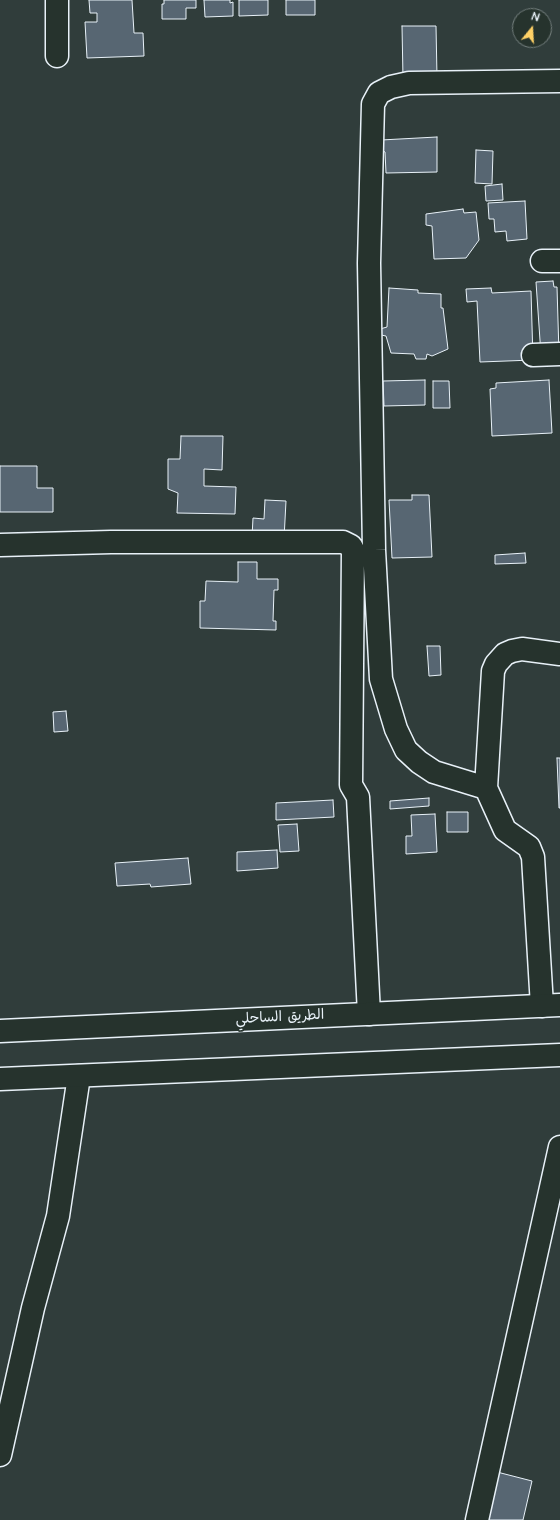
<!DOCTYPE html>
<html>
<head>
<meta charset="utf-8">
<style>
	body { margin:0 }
	#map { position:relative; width:560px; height:1520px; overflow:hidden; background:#303d3b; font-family:"Architects Daughter",sans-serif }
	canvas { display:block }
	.north { position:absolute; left:512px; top:8px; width:40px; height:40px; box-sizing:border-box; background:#26332d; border:1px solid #747f7e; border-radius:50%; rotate:18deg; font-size:11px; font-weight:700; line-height:16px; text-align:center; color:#e8f1f8 }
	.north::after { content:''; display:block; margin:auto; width:14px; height:18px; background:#ffd166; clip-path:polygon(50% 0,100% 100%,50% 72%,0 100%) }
</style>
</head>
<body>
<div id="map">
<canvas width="560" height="1520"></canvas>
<div class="north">N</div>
</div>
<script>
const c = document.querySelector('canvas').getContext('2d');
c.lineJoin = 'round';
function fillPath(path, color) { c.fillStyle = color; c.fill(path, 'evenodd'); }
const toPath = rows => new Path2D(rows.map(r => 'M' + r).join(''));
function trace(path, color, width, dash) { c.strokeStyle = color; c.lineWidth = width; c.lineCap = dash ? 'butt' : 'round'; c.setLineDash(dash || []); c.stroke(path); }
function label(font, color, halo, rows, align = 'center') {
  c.font = font + ' "Architects Daughter","Playpen Sans Arabic",sans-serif'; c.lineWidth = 3.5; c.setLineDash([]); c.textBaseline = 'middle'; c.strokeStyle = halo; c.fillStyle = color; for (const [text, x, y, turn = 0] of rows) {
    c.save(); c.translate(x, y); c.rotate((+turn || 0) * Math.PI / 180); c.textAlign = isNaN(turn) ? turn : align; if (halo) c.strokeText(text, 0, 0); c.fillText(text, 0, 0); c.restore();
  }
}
const building = toPath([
	[89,0,132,0,134,33,143,33,144,56,87,58,85,22,97,22,97,13,90,13,89,0],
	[164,0,196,0,196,8,186,8,186,19,162,19,162,4,164,4,164,0],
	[204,0,230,0,230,3,233,2,233,16,205,17,204,0],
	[239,0,268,0,268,15,239,16,239,0],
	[286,0,315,0,315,15,286,15,286,0],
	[402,26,436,26,437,77,403,78,402,26],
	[437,137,437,172,386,173,385,152,381,150,381,140,437,137],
	[476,150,493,151,492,184,475,183,476,150],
	[502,184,503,200,486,201,485,186,502,184],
	[525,201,527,239,507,241,506,231,495,232,494,219,489,219,488,203,525,201],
	[463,209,464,213,476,212,479,240,466,258,434,259,432,226,426,225,426,214,463,209],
	[553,281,554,287,557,287,559,354,541,355,536,282,553,281],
	[389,288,418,290,418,293,441,294,441,308,443,308,448,349,432,356,427,354,426,359,416,359,414,354,391,353,386,336,381,335,380,329,387,327,389,288],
	[491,288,492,293,531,291,533,360,480,362,477,301,467,302,466,289,491,288],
	[425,380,425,405,384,406,383,381,425,380],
	[549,380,552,433,492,436,490,389,496,388,496,383,549,380],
	[433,381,449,381,450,408,433,408,433,381],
	[181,436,223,436,222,470,204,469,204,486,236,487,235,514,177,513,178,493,168,489,168,459,180,459,181,436],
	[0,466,37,466,37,488,53,488,53,512,0,512,0,466],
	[412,495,429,495,432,557,392,558,389,500,412,500,412,495],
	[265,500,286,501,284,539,252,537,253,518,264,519,265,500],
	[525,553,526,563,495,564,495,555,525,553],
	[238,562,257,562,257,579,278,579,278,590,274,590,273,621,276,621,276,630,200,628,200,601,205,601,206,581,238,582,238,562],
	[427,646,440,646,441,675,429,676,427,646],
	[66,711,68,731,54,732,53,712,66,711],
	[557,758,560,758,560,808,559,808,557,758],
	[429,798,429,806,390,809,390,801,429,798],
	[333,800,334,817,276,820,276,803,333,800],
	[447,812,468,812,468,832,447,832,447,812],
	[435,814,437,852,406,854,406,836,412,836,411,815,435,814],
	[297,824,299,851,280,852,278,825,297,824],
	[277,850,278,868,237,871,237,852,277,850],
	[188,858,191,884,151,887,150,884,117,886,115,863,188,858],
	[497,1472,532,1481,523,1520,486,1520,497,1472]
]);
const minor = toPath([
	[57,0,57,56],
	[542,261,560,261],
	[533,355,560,354],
	[0,545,111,542,343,542,351,546,353,550,351,785,358,797,369,1014],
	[486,788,493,671,496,664,505,654,512,651,522,649,560,654],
	[542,1006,533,857,529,847,505,830,486,788,434,772,419,762,406,750,396,729,381,679,374,550,369,263,373,104,379,93,391,87,409,83,560,81],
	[0,1455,33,1308,58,1216,79,1076],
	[477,1520,560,1147]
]);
const highway = toPath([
	[0,1031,560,1005],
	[0,1079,560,1055]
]);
const streetNames = [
	["الطريق الساحلي",280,1018,-3]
];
fillPath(building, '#576672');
trace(building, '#e8f1f8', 1);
trace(minor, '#e8f1f8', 25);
trace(highway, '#e8f1f8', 25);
trace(minor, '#26332d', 22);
trace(highway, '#26332d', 22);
label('14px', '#e8f1f8', '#26332d', streetNames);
</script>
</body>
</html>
